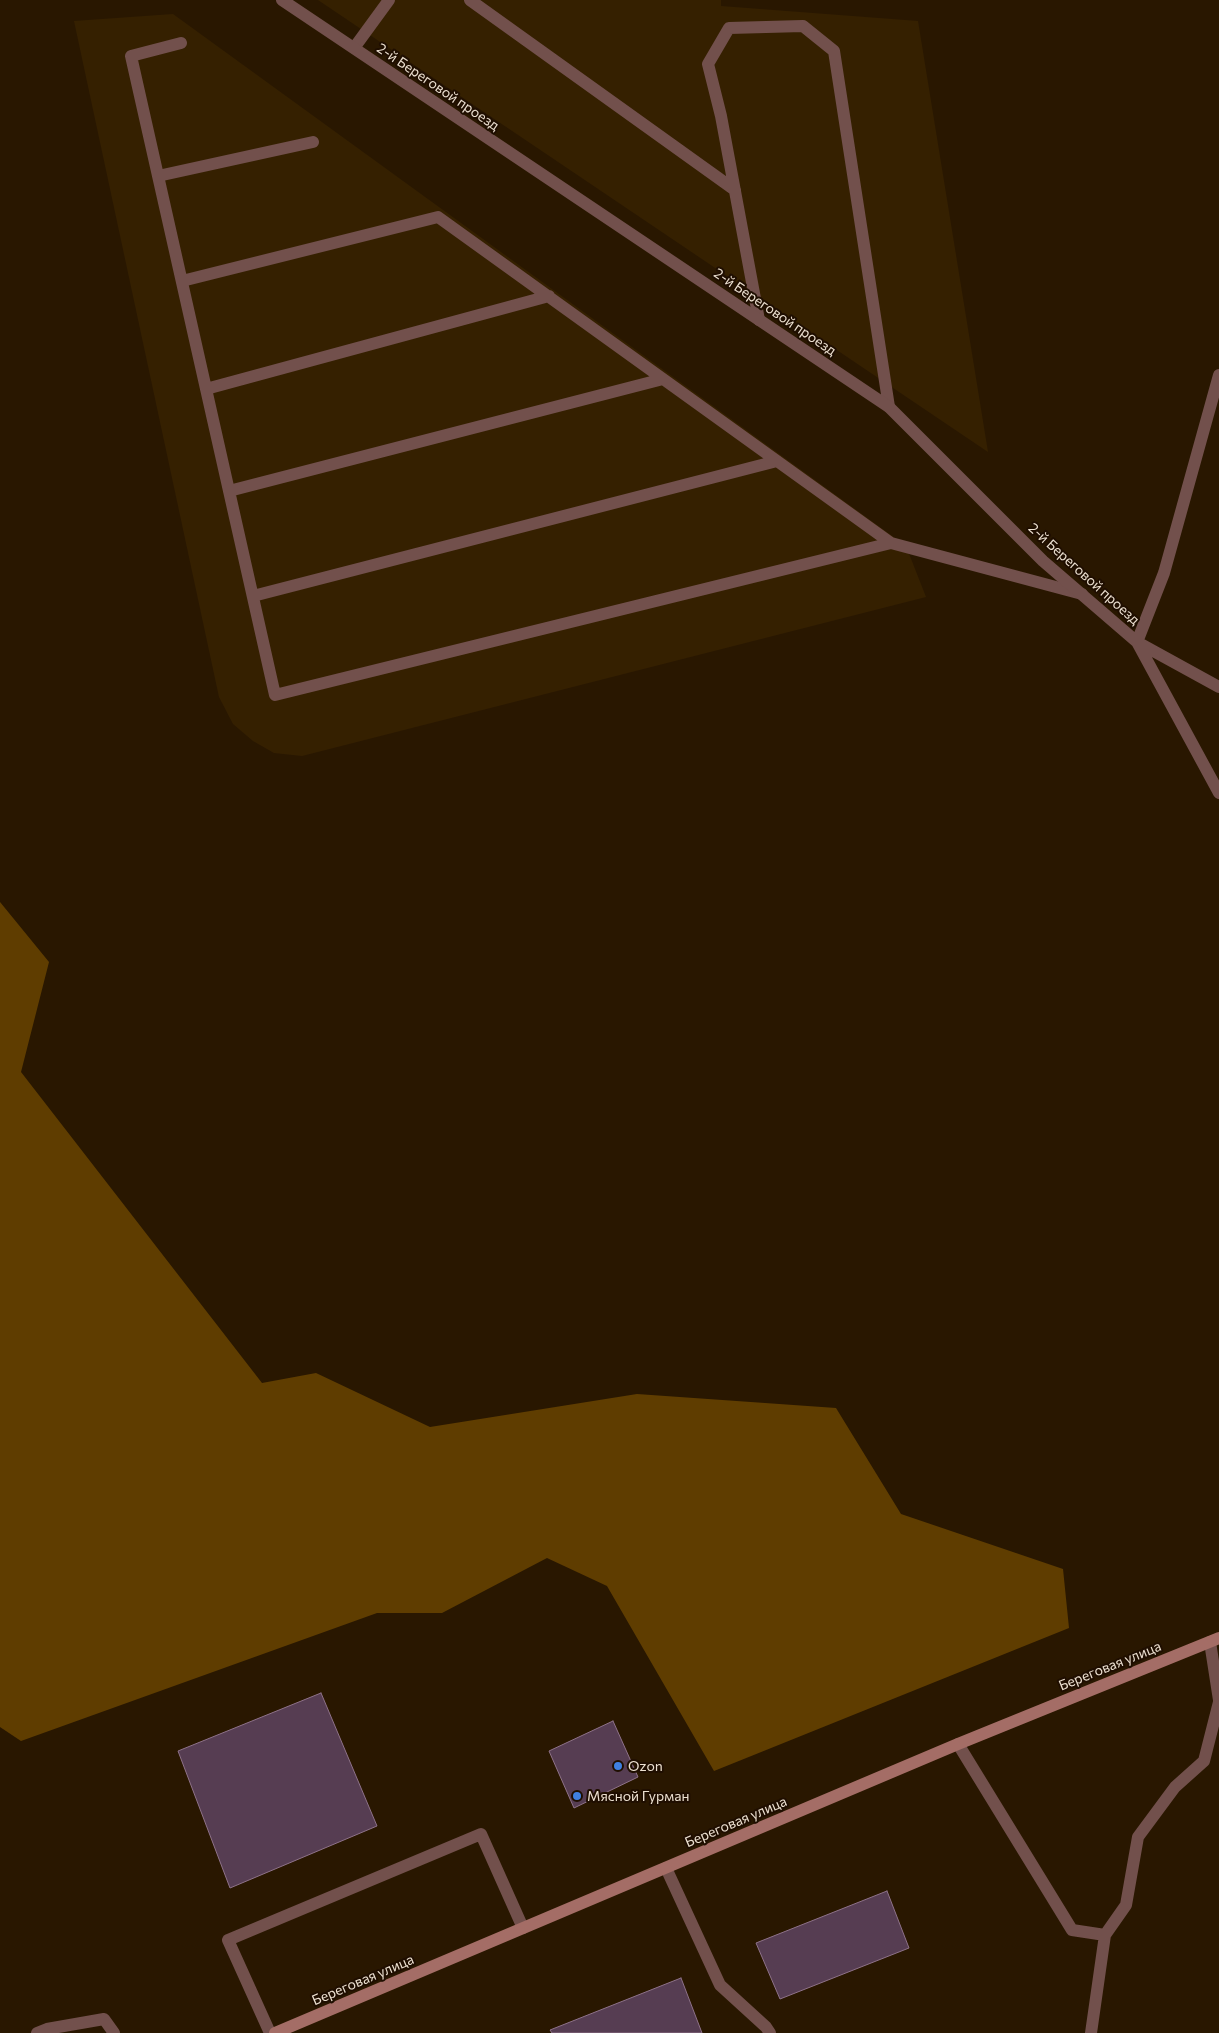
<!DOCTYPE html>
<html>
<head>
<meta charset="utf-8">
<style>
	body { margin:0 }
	canvas { display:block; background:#291700 }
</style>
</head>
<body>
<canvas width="1219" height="2033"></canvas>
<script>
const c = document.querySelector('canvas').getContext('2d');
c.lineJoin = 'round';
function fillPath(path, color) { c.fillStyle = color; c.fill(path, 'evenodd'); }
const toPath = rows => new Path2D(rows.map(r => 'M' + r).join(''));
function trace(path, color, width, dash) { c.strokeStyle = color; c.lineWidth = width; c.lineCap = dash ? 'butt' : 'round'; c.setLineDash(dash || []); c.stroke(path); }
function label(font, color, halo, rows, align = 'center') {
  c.font = font + ' Commissioner,sans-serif'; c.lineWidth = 4; c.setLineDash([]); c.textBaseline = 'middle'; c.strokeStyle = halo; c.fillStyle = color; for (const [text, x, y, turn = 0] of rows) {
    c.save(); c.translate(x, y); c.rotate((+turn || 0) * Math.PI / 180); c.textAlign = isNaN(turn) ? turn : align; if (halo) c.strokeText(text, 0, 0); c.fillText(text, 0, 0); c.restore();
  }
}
const built = toPath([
	[318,0,721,0,721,6,918,21,988,452],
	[173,14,906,546,926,597,302,756,274,753,253,741,233,724,219,697,74,21]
]);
const forest = toPath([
	[0,902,49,962,21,1072,262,1383,316,1373,430,1427,637,1394,836,1408,901,1514,1063,1569,1069,1628,714,1771,607,1586,547,1558,442,1613,377,1613,21,1741,0,1727]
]);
const building = toPath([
	[321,1693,377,1826,230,1888,178,1751,321,1693],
	[613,1721,638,1777,574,1808,549,1751,613,1721],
	[887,1891,909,1948,780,1999,756,1943,887,1891],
	[681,1978,702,2033,552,2033,550,2030,681,1978]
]);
const service = toPath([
	[470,0,735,190],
	[181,43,131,56,275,695,891,543,1082,594],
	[354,48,389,0],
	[158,176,313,142],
	[182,281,438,217,891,543],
	[759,320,721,116,708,64,729,28,803,26,834,51,889,407],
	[206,389,549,296],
	[229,491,663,379],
	[253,596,777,461],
	[1210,1642,1219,1700],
	[958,1744,1072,1930,1105,1935],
	[666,1868,720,1985,766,2027,770,2033],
	[37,2033,47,2029,104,2019,114,2033],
	[270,2033,228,1940,481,1834,523,1928],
	[1091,2033,1105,1935,1126,1905,1138,1837,1175,1787,1204,1761,1219,1702]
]);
const minor = toPath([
	[282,0,889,407,1043,561,1137,642,1219,687],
	[1219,375,1164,573,1137,642,1219,793]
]);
const secondary = toPath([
	[275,2033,958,1744,1219,1638]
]);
const markers = [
	[618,1766,5,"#3f7fe0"],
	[577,1796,5,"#3f7fe0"]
];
const streetNames = [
	["2-й Береговой проезд",438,87,34],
	["2-й Береговой проезд",775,312,34],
	["2-й Береговой проезд",1084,574,42],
	["Береговая улица",1110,1666,-22],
	["Береговая улица",736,1822,-23],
	["Береговая улица",363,1980,-23]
];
const poiNames = [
	["Ozon",628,1766],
	["Мясной Гурман",587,1796]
];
fillPath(built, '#352000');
fillPath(forest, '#5f3d00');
fillPath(building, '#563d52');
trace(building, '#8e7289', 1);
trace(service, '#72504c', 12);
trace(minor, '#72504c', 12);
trace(secondary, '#a46d66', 12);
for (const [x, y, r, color] of markers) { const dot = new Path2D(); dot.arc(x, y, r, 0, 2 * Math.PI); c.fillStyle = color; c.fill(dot); trace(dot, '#1f0e00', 2); }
label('14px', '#ede1d1', '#1f0e00', streetNames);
label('14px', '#ede1d1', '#1f0e00', poiNames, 'left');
</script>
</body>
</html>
